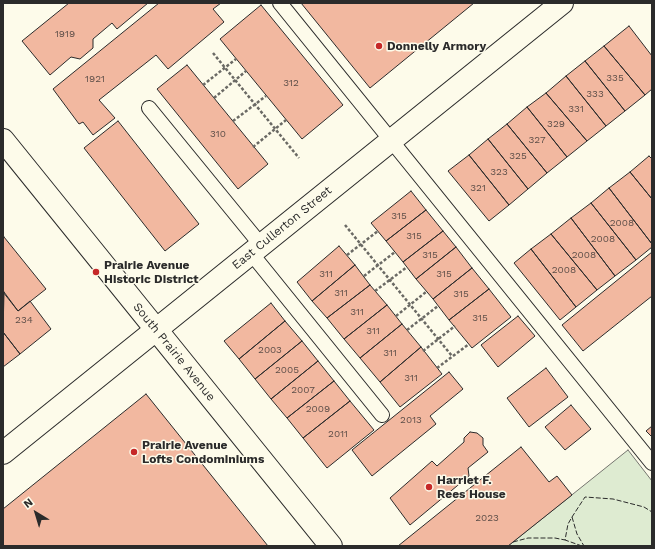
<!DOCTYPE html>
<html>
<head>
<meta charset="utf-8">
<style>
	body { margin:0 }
	#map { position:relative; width:655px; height:549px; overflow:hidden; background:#fdfbea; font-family:"Work Sans",sans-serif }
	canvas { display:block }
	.frame { position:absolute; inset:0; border:4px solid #2b2b2b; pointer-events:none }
	.north { position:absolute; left:16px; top:493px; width:40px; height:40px; -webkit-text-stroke:3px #fdfbea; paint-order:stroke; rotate:322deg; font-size:11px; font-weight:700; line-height:16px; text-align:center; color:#2b2b2b }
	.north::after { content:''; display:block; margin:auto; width:14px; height:18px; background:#2b2b2b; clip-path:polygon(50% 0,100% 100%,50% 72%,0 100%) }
</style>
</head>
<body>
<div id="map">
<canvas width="655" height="549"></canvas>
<div class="frame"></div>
<div class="north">N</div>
</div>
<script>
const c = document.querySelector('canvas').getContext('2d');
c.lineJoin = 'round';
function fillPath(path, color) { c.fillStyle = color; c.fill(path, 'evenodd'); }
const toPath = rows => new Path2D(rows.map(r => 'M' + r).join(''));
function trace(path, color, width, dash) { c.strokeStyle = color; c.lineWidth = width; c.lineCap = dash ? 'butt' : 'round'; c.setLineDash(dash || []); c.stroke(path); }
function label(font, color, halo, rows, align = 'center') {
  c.font = font + ' "Work Sans",sans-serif'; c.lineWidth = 3; c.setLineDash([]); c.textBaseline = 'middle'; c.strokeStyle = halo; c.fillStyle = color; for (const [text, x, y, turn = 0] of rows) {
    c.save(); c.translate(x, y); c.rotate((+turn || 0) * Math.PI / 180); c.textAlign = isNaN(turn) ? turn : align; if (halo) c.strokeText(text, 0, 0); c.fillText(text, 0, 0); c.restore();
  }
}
const green = toPath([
	[628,450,652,481,652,546,508,546,628,450]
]);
const building = toPath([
	[69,3,148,3,117,29,112,23,93,39,93,48,80,59,71,57,50,75,22,41,69,3],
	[159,3,221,3,213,9,224,22,168,69,156,55,99,100,115,118,93,135,83,122,79,124,53,89,159,3],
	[301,3,474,3,370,88,301,3],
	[261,5,343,105,302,139,220,39,261,5],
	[629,26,652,56,652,89,645,95,604,46,629,26],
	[604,46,645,95,625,111,585,61,604,46],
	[585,61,625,111,606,126,566,76,585,61],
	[187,65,268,164,238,189,157,89,187,65],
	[566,76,606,126,587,141,546,93,566,76],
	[546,93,587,141,567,157,527,107,546,93],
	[527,107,567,157,547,173,507,124,527,107],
	[118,121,199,224,165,251,84,148,118,121],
	[507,124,547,173,528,189,488,139,507,124],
	[488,139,528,189,509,205,469,155,488,139],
	[469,155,509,205,489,221,448,171,469,155],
	[649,156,652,159,652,199,630,172,649,156],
	[630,172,652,199,652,244,609,188,630,172],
	[609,188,652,244,652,247,636,260,591,203,609,188],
	[411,191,426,210,386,241,371,223,411,191],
	[591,203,636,260,615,276,571,218,591,203],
	[426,210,443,231,403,262,386,241,426,210],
	[571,218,615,276,597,290,551,234,571,218],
	[443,231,456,247,416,279,403,262,443,231],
	[551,234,597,290,576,307,531,249,551,234],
	[4,237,46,289,18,311,3,292,3,238,4,237],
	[339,246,355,265,312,301,297,282,339,246],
	[456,247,472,268,433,299,416,279,456,247],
	[531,249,576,307,560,320,514,263,531,249],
	[652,252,652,296,583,351,562,325,652,252],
	[355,265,370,285,327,318,312,301,355,265],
	[472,268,489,289,449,320,433,299,472,268],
	[370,285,387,305,344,339,327,318,370,285],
	[489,289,511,317,472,348,449,320,489,289],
	[4,292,18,311,30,301,51,329,20,354,3,332,4,292],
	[271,303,285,321,239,359,224,341,271,303],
	[387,305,402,324,360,358,344,339,387,305],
	[518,316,535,336,498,367,481,345,518,316],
	[285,321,302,341,255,379,239,359,285,321],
	[402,324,421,347,380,382,360,358,402,324],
	[3,332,20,354,3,367,3,332],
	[302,341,318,361,271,399,255,379,302,341],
	[421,347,442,374,400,407,380,382,421,347],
	[318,361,334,381,287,418,271,399,318,361],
	[546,368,568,397,529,427,507,398,546,368],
	[449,372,463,389,430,416,436,424,372,476,352,450,449,372],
	[334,381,350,401,303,438,287,418,334,381],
	[146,394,268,546,3,546,3,509,146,394],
	[350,401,374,430,327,468,303,438,350,401],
	[571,405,591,429,565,450,545,427,571,405],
	[652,426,652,437,646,431,652,426],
	[470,432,477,433,483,438,483,445,488,452,468,468,469,476,410,525,390,498,432,461,437,466,464,442,464,438,470,432],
	[521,447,549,482,557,476,572,495,508,546,398,546,521,447]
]);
const path = toPath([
	[213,53,299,158],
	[203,85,236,59],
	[214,98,246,71],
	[233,121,266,96],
	[253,147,286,120],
	[345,225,452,356],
	[347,255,378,231],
	[364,276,395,252],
	[375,291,407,267],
	[396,316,426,292],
	[407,330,438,306],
	[423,351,455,326],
	[437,368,469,344]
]);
const service = toPath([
	[280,3,652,463],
	[149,108,261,245],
	[251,253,382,415]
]);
const minor = toPath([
	[3,140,331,546],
	[3,453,562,3]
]);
const fence = toPath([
	[572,517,577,534,584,546],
	[513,542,528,538,555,538,565,540],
	[582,546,565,540,568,524,572,517,585,497,613,499,644,507,652,512]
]);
const markers = [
	[379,46,4,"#c62828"],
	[96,272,4,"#c62828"],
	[134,452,4,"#c62828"],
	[429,487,4,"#c62828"]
];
const numberNames = [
	["1919",65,34],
	["335",615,78],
	["1921",95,79],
	["312",291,83],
	["333",595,94],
	["331",576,109],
	["329",556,124],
	["310",218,134],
	["327",537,140],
	["325",518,156],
	["323",499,172],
	["321",478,188],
	["315",399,216],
	["2008",622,223],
	["315",414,236],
	["2008",603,239],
	["315",430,255],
	["2008",584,255],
	["2008",564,270],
	["311",326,274],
	["315",444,274],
	["311",341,293],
	["315",461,294],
	["311",357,312],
	["315",480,318],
	["234",24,320],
	["311",373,331],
	["2003",270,350],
	["311",390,353],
	["2005",287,370],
	["311",411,378],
	["2007",303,390],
	["2009",318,409],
	["2013",411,420],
	["2011",338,434],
	["2023",487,518]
];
const poiNames = [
	["Donnelly Armory",387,46],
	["Prairie Avenue",104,265],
	["Historic District",104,279],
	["Prairie Avenue",142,445],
	["Lofts Condominiums",142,459],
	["Harriet F.",437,480],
	["Rees House",437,494]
];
const streetNames = [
	["East Cullerton Street",282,228,-39],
	["South Prairie Avenue",174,352,51]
];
fillPath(green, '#deebd1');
trace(green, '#74746e', 1);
fillPath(building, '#f2b8a0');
trace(building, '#2b2b2b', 1);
trace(service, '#2b2b2b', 16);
trace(minor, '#2b2b2b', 24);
trace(path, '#6a6964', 2.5, [3, 2]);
trace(service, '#fdfbea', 14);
trace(minor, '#fdfbea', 22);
trace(fence, '#2b2b2b', 1, [5, 2]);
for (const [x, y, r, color] of markers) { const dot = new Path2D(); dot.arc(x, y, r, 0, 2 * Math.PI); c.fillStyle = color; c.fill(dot); trace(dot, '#fdfbea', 1.5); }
label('10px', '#5d4e48', null, numberNames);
label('bold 12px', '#2b2b2b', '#fdfbea', poiNames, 'left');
label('12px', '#2b2b2b', '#fdfbea', streetNames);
</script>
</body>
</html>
